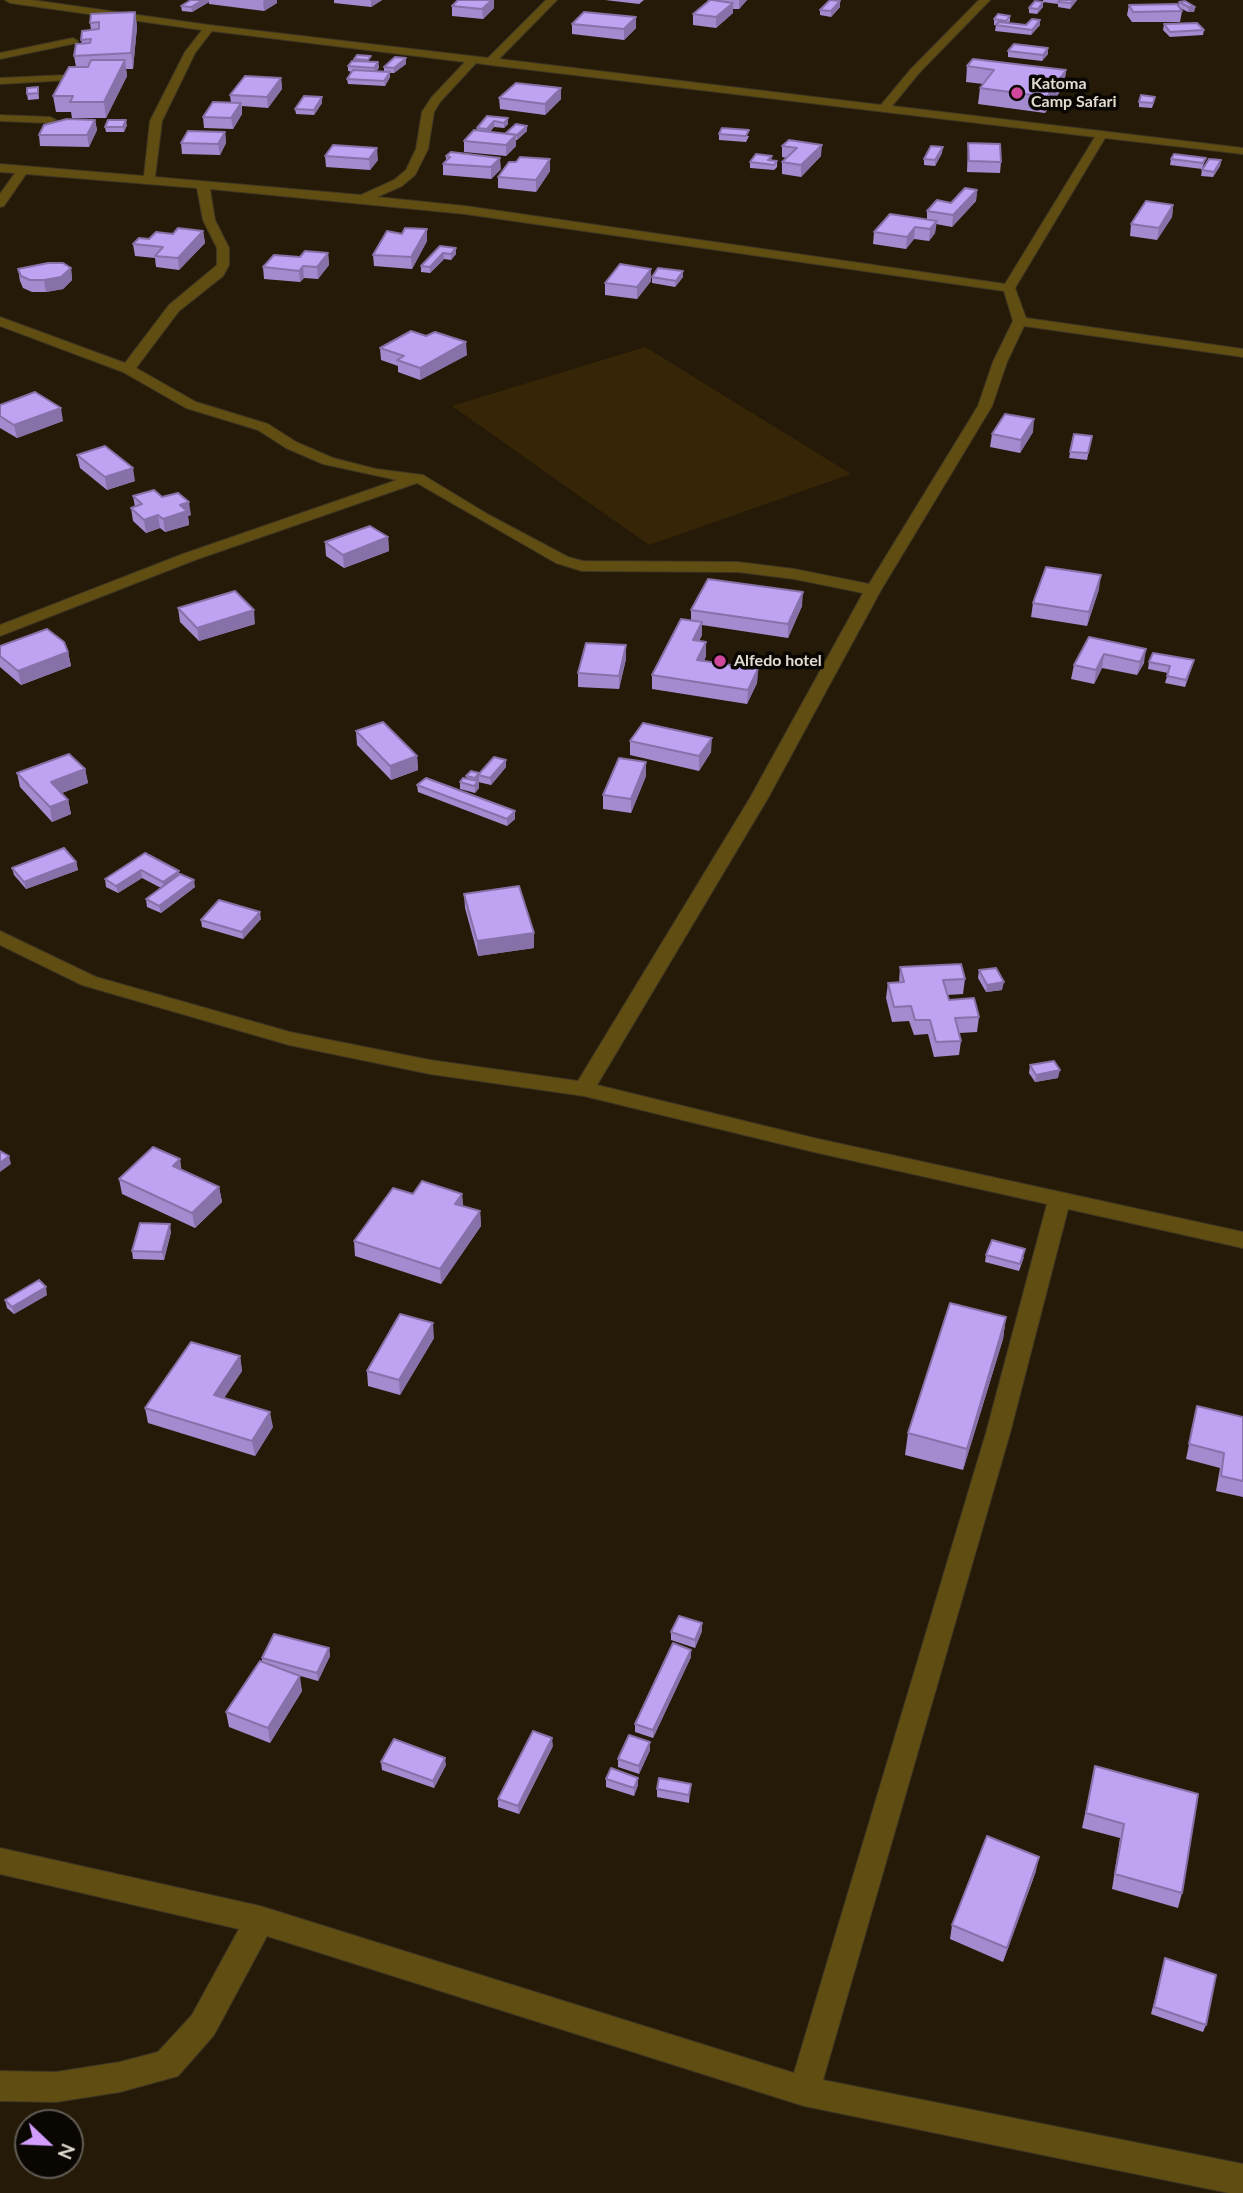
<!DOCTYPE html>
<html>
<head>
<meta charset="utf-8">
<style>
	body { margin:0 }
	#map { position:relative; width:1243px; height:2193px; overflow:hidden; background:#241a07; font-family:Lato,sans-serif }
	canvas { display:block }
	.north { position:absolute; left:14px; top:2109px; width:70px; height:70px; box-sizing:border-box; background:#0a0602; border:2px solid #605b54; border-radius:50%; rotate:113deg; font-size:19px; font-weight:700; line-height:28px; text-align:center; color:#e2dbcf }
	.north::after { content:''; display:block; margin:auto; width:24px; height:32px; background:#d29dfd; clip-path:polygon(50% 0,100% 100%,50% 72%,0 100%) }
</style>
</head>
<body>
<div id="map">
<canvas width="1243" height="2193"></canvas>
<div class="north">N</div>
</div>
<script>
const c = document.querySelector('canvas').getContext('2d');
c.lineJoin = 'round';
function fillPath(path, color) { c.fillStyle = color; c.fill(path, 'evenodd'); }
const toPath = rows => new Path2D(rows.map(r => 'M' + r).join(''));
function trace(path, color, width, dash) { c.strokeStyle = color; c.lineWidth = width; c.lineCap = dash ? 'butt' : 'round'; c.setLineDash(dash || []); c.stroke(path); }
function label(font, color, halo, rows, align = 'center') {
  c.font = font + ' Lato,sans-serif'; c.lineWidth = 7; c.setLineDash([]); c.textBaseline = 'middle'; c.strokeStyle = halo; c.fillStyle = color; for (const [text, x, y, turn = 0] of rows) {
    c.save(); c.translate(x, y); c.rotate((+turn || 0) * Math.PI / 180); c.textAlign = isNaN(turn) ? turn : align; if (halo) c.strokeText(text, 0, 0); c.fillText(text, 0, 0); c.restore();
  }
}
const green = toPath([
	[645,347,851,474,649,545,452,406]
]);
const minor = toPath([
	[5,0,32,0,209,25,488,58,546,0,557,0,499,59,881,105,911,69,979,0,990,0,919,73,892,106,1243,148,1243,154,1105,138,1015,288,1026,318,1243,349,1243,357,1024,326,1007,362,992,406,881,590,768,798,597,1085,814,1138,1243,1232,1243,1248,1068,1209,1010,1433,823,2080,1243,2164,1243,2193,1229,2193,804,2106,267,1936,214,2035,178,2076,120,2092,56,2102,0,2101,0,2071,56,2072,120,2062,158,2052,192,2015,239,1929,0,1874,0,1848,260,1906,794,2073,986,1433,1047,1204,814,1152,584,1096,430,1074,289,1045,82,985,0,945,0,931,96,977,290,1032,430,1060,578,1081,750,798,863,593,794,579,738,572,582,571,556,563,417,483,195,560,0,636,0,625,183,554,397,480,323,464,286,448,258,430,186,408,123,372,0,326,0,317,125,363,169,305,217,265,217,248,203,220,197,188,26,174,4,206,0,207,0,194,15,173,0,172,0,164,144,176,150,121,185,52,202,30,10,3,5,0],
	[212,31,465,62,431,98,422,112,416,149,406,170,394,180,361,195,155,177,162,121,195,53,212,31],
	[476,63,490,65,1095,137,1005,284,465,206,377,197,402,186,415,175,428,149,434,112,440,102,476,63],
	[210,189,465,214,1004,291,1013,321,993,362,978,406,869,584,794,569,738,562,583,561,568,557,489,515,423,475,376,469,333,458,296,442,268,424,196,402,136,368,179,311,223,276,229,265,229,248,215,220,210,189],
	[73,38,78,41,77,43,0,59,0,53,73,38],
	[66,75,70,76,70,80,0,84,0,78,66,75],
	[0,115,50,117,56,120,50,123,0,121,0,115]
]);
const wall = toPath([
	[191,0,277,0,277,3,264,11,209,4,209,2,192,12,182,11,181,6],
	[334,0,382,0,371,7,334,3],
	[605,0,644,0,639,4],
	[708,0,747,0,739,9,733,9,733,13,716,28,693,25,693,14,707,2],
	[1043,0,1077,0,1070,9,1058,7,1058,4,1043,2,1043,7,1037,14,1029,13,1029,8,1043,1],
	[840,1,840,7,831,17,820,15,820,10],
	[1179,2,1195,7,1194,12,1188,12,1180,8,1182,11,1180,22,1132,22,1127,15,1129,5,1178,6],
	[452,6,494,8,483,19,452,16],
	[135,12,137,27,133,69,126,69,127,76,106,118,72,118,71,112,56,112,53,96,76,67,74,56,82,44,81,40,91,30,90,23],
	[1010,16,1010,21,1008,23,1026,25,1040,25,1031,35,995,31,996,25,994,25,994,19],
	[636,17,636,28,624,40,572,34,572,24],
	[1164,24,1204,30,1203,35,1170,37,1163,30],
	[1048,48,1048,54,1042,61,1008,57,1008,51],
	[357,55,371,62,378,62,379,68,376,71,384,72,384,67,406,58,406,64,394,73,390,73,390,77,385,86,348,84,347,79,352,72,348,71,348,66,354,61,354,59],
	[967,66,1066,70,1064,86,1045,113,978,104,980,88,983,84,966,82],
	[281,78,282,89,268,108,242,106,242,114,233,129,204,128,203,117,231,103,230,95],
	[38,87,39,99,28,100,27,94],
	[499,98,561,99,545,115,500,109],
	[1139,102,1154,102,1152,108,1139,107],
	[322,103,314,115,296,114,295,109],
	[487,116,508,118,508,124,504,128,494,127,490,132,506,134,527,126,527,131,517,140,516,140,516,146,506,156,464,152,464,141,477,130,477,128],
	[95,120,97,130,89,147,40,146,39,135],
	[127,125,124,132,106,132,105,127],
	[225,132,226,143,220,155,182,154,181,143],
	[719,134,749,136,746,142,719,140],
	[789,140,821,156,801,177,782,174,782,162,787,158,782,157,782,146],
	[968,143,1001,162,1000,173,967,172],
	[942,153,935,166,924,165,924,159],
	[325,156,378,160,370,170,326,167],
	[446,156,501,169,491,179,443,175,443,164,446,160],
	[772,156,771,161,777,161,777,167,774,170,750,168,750,162],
	[1206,158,1202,169,1170,165,1171,159],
	[1221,160,1220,166,1213,177,1201,176,1202,170],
	[516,162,550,171,536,192,498,188,498,177],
	[977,190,976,201,952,227,936,224,935,233,929,241,914,239,906,249,873,244,874,232,927,220,927,211,951,203],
	[1173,205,1172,217,1157,240,1130,236,1131,224],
	[203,231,205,243,179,270,156,267,155,258,135,256,133,244,149,239,173,234],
	[427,241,412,269,374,266,373,255],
	[440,246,456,254,451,260,444,259,430,273,421,272,421,266],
	[328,253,329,265,318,279,304,278,300,282,264,279,263,267,300,257],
	[71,268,72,280,63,289,46,292,32,292,23,288,20,281,18,269],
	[651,269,651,281,637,299,605,295,605,283],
	[683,271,683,277,675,287,652,283,652,277],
	[380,348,467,355,420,380,398,372,398,366,381,360],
	[0,405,63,421,17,438,0,428],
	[1033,432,1020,453,990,447,992,434],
	[1074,434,1092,436,1087,460,1069,458],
	[77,455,135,481,107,490,80,468],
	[133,496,162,497,191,515,188,516,189,525,165,532,160,528,146,533,133,521,131,508,135,507],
	[388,537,389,551,344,568,326,556,325,542],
	[1099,589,1087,626,1031,617,1033,603],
	[802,606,788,638,702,625,702,635,699,641,706,656,704,661,758,669,757,683,747,704,652,689,652,675,691,620,691,610],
	[178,608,255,624,199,641,180,622],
	[1089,637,1144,663,1137,675,1102,668,1094,684,1071,679,1074,665],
	[626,645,626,659,619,689,578,687,578,673],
	[0,646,68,652,71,666,21,685,0,667],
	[1194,660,1192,667,1185,687,1165,683,1168,673,1148,669,1149,662],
	[356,731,417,756,418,770,391,780,357,745],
	[630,741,711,752,699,771,630,755],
	[506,767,491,785,478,782,478,781,479,788,475,793,460,789,460,782,467,778,466,776],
	[85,769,88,783,62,793,68,800,71,814,52,822,20,787,17,773],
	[646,776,631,813,603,809,603,795],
	[417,785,515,811,515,819,507,826,418,792],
	[145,853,180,874,195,887,161,913,147,907,146,899,161,888,142,878,118,893,106,887,105,879],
	[76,862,78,870,26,889,14,875,12,868],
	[464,894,534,948,478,956,465,908],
	[261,919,243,939,202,927,201,920],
	[900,967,965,979,963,994,947,995,949,1000,979,1017,977,1032,959,1033,961,1041,959,1055,934,1057,928,1034,914,1035,909,1021,892,1022,886,998,888,983,899,983],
	[979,970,1002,990,986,992,978,978],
	[1030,1065,1058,1078,1035,1082,1029,1073],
	[180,1159,181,1170,219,1187,222,1202,195,1228,122,1194,119,1179],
	[413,1194,462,1194,463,1206,480,1211,481,1226,441,1284,355,1256,354,1241],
	[171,1232,164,1260,133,1259,132,1251],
	[986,1255,1024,1257,1019,1271,985,1262],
	[47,1295,14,1314,7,1308,5,1300],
	[1006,1317,1003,1339,963,1470,905,1455,908,1433],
	[434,1338,400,1395,368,1386,367,1371],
	[240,1356,242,1371,224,1398,273,1427,255,1456,148,1423,145,1408],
	[1197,1406,1243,1417,1243,1497,1216,1491,1220,1468,1186,1459],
	[702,1631,695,1648,671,1640,671,1632],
	[329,1648,330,1656,318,1681,297,1675,302,1691,270,1743,229,1727,226,1712,262,1662,262,1658],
	[691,1650,691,1657,653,1738,635,1732,635,1724],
	[650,1742,650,1750,639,1774,618,1767,618,1759],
	[553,1746,519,1814,498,1807,498,1799],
	[381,1762,446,1765,434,1788,382,1770],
	[1095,1766,1182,1893,1178,1908,1112,1889,1120,1838,1082,1828],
	[638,1778,638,1785,634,1796,606,1787,606,1779],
	[657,1789,690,1791,689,1803,657,1797],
	[1036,1871,1003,1962,950,1939,952,1925],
	[1165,1958,1206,2025,1203,2032,1151,2014]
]);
const shadedWall = toPath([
	[203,0,209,0,209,2,192,12,191,7],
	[265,0,277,0,277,3,264,11,263,1],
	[371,0,382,0,371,7],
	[492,0,494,0,494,8,483,19,482,9],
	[739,0,747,0,739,9],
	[1074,0,1077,0,1070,9,1071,3],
	[840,1,840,7,831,17,831,11],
	[1043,2,1043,7,1037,14,1038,9],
	[733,3,733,13,716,28,716,17],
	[1189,7,1195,7,1194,12,1188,12],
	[135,12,137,27,133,69,131,53],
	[636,17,636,28,624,40,624,29],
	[1040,20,1040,25,1031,35,1032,30],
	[1048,48,1048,54,1042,61,1043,55],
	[406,58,406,64,394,73,394,68],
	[125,60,127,76,106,118,104,102],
	[378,62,379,68,374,73,374,68],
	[1066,70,1064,86,1045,113,1047,97],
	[390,72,390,77,385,86,384,81],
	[281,78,282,89,268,108,267,97],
	[561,88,561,99,545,115,545,104],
	[322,97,322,103,314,115,314,110],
	[241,103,242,114,233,129,231,118],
	[508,118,508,124,504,128,504,123],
	[95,120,97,130,89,147,87,135],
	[126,120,127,125,124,132,123,127],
	[494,121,494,127,487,134,487,129],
	[527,126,527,131,517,140,517,135],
	[225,132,226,143,220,155,218,144],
	[516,135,516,146,506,156,506,145],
	[822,145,821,156,801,177,801,165],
	[943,147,942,153,935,166,935,160],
	[377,148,378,160,370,170,369,159],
	[500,158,501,169,491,179,491,167],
	[550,159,550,171,536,192,536,180],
	[1221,160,1220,166,1213,177,1214,172],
	[977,190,976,201,952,227,953,215],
	[1173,205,1172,217,1157,240,1159,228],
	[937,221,935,233,929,241,930,229],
	[915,227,914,239,906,249,907,237],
	[427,229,427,241,412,269,411,257],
	[203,231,205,243,179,270,178,258],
	[456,248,456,254,451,260,451,254],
	[328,253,329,265,318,279,317,267],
	[443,253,444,259,430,273,430,267],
	[303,266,304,278,300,282,299,271],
	[71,268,72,280,63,289,46,292,44,280],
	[651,269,651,281,637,299,637,287],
	[683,271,683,277,675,287,676,281],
	[466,342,467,355,420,380,420,368],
	[61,408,63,421,17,438,14,425],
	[1034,419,1033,432,1020,453,1021,440],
	[133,468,135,481,107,490,105,477],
	[189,502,191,515,188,516,189,525,165,532,163,519,180,505],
	[158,515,160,528,146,533,144,520],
	[388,537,389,551,344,568,343,555],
	[1101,575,1099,589,1087,626,1089,612],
	[803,592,802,606,788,638,788,624],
	[254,610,255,624,199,641,197,628],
	[702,622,702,635,693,654,693,640],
	[706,642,706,656,697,674,697,660],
	[626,645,626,659,619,689,619,676],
	[1146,649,1144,663,1137,675,1140,662],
	[68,652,71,666,21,685,18,671],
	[1104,654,1102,668,1094,684,1096,670],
	[1194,660,1192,667,1185,687,1186,680],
	[758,669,757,683,747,704,748,690],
	[712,738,711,752,699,771,699,756],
	[417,756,418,770,391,780,390,766],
	[506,760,506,767,491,785,490,778],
	[646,762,646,776,631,813,631,799],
	[85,769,88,783,54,796,51,782],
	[479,773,479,788,475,793,475,778],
	[68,800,71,814,52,822,50,807],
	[515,811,515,819,507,826,507,819],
	[76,862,78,870,26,889,24,882],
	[141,870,142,878,118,893,116,886],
	[179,871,180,879,164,889,163,882],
	[194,880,195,887,161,913,159,906],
	[260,912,261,919,243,939,242,932],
	[534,933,534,948,478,956,477,941],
	[1004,982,1002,990,986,992,987,985],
	[1060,1070,1058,1078,1035,1082,1036,1075],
	[9,1156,11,1164,0,1172,0,1163],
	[180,1159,182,1174,173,1166],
	[219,1187,222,1202,195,1228,192,1213],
	[462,1194,463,1209,455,1204],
	[480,1211,481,1226,441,1284,440,1269],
	[170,1224,171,1232,164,1260,162,1252],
	[46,1287,47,1295,14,1314,12,1307],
	[1006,1317,1003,1339,963,1470,967,1449],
	[433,1323,434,1338,400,1395,399,1380],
	[240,1356,242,1371,216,1410,214,1395],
	[270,1412,273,1427,255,1456,252,1441],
	[702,1623,702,1631,695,1648,695,1640],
	[329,1648,330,1656,318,1681,317,1673],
	[691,1650,691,1657,653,1738,653,1730],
	[300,1676,302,1691,270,1743,268,1728],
	[552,1738,553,1746,519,1814,518,1806],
	[650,1742,650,1750,639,1774,639,1766],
	[445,1758,446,1765,434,1788,433,1781],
	[638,1778,638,1785,634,1796,634,1788],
	[1039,1857,1036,1871,1003,1962,1007,1948]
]);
const building = toPath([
	[191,0,203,0,191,7,181,6,191,0],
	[458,0,492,0,482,9,452,6,458,0],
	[710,0,712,0,733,3,716,17,693,14,710,0],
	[830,0,840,1,831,11,820,10,830,0],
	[1060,0,1074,0,1071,3,1058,2,1060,0],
	[1035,1,1043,2,1038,9,1029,8,1035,1],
	[1185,1,1195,7,1189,7,1179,2,1185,1],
	[1177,4,1182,11,1133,12,1129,5,1177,4],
	[135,12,131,53,74,56,76,44,90,43,91,39,81,40,82,31,99,29,99,22,90,23,91,14,135,12],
	[584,12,636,17,624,29,572,24,584,12],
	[998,14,1010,16,1006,21,994,19,998,14],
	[1032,19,1040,20,1032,30,996,25,999,22,1026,25,1032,19],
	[1197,23,1204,30,1170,32,1164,24,1197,23],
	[1014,44,1048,48,1043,55,1008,51,1014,44],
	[357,55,371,56,368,60,354,59,357,55],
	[395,57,406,58,394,68,384,67,395,57],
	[973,59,1066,70,1047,97,980,88,994,70,967,66,973,59],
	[91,60,125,60,104,102,70,102,73,96,53,96,69,67,88,67,91,60],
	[352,61,378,62,374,68,348,66,352,61],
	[353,70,390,72,384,81,347,79,353,70],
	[245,76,281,78,267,97,230,95,245,76],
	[516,83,561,88,545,104,499,98,516,83],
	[38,87,38,93,27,94,27,88,38,87],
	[1141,95,1155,97,1153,103,1139,102,1141,95],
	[304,96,322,97,314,110,295,109,304,96],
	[213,102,241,103,231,118,203,117,213,102],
	[487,116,508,118,504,123,494,121,487,129,477,128,487,116],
	[67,119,95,120,87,135,39,135,44,125,67,119],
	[108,120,126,120,123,127,105,127,108,120],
	[516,124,527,126,517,135,506,133,516,124],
	[722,128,749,130,746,136,719,134,722,128],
	[474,130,516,135,506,145,464,141,474,130],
	[188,131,225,132,218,144,181,143,188,131],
	[789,140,822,145,801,165,782,162,797,148,782,146,789,140],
	[968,143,1000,144,1001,162,969,161,968,143],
	[333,145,377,148,369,159,325,156,333,145],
	[931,146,943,147,935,160,924,159,931,146],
	[451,152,500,158,491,167,443,164,450,157,446,156,451,152],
	[756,154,772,156,768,160,777,161,774,165,750,162,756,154],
	[1174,154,1206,158,1203,163,1171,159,1174,154],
	[520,157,550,159,536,180,498,177,509,162,516,162,520,157],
	[1209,159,1221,160,1214,172,1202,170,1209,159],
	[965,188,977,190,953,215,927,211,937,200,951,203,965,188],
	[1146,201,1173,205,1159,228,1131,224,1146,201],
	[890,214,937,221,930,229,915,227,907,237,874,232,890,214],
	[178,228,203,231,178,258,155,256,163,247,133,244,139,238,149,239,156,232,173,234,178,228],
	[405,228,427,229,411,257,373,255,387,231,402,234,405,228],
	[440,246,456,248,451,254,443,253,430,267,421,266,440,246],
	[305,251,328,253,317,267,303,266,299,271,263,267,274,255,300,257,305,251],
	[48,263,63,263,71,268,61,277,44,280,30,280,21,276,18,269,48,263],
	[620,264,651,269,637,287,605,283,620,264],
	[658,268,683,271,676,281,652,277,658,268],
	[411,331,426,336,435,332,466,342,420,368,397,360,404,356,380,348,411,331],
	[35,392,61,408,14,425,0,416,0,405,35,392],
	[1005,414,1034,419,1021,440,992,434,1005,414],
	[1074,434,1092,436,1088,453,1070,452,1074,434],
	[105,446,133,468,105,477,77,455,105,446],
	[154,490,162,497,178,493,189,502,180,505,187,511,163,519,158,515,144,520,131,508,142,504,133,496,154,490],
	[370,526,388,537,343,555,325,542,370,526],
	[1046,567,1101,575,1089,612,1033,603,1046,567],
	[708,579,803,592,788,624,691,610,708,579],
	[235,591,254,610,197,628,178,608,235,591],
	[681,619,702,622,693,640,706,642,697,660,758,669,748,690,652,675,681,619],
	[47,629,64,642,68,652,18,671,0,656,0,646,47,629],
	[1089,637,1146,649,1140,662,1104,654,1096,670,1074,665,1089,637],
	[586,643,626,645,619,676,578,673,586,643],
	[1153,653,1194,660,1186,680,1167,676,1170,666,1149,662,1153,653],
	[383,722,417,756,390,766,356,731,383,722],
	[643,723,712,738,699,756,630,741,643,723],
	[69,754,85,769,51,782,68,800,50,807,17,773,69,754],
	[494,757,506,760,490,778,478,775,494,757],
	[619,758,646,762,631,799,603,795,619,758],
	[471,771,479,773,475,778,466,776,471,771],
	[426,778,515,811,507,819,417,785,426,778],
	[463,778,478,781,474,786,460,782,463,778],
	[64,848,76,862,24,882,12,868,64,848],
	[145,853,179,871,163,882,141,870,116,886,105,879,145,853],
	[180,874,194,880,159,906,146,899,180,874],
	[519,886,534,933,477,941,464,894,519,886],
	[219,900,260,912,242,932,201,920,219,900],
	[961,964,965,979,943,980,949,1000,974,998,979,1017,955,1018,961,1041,936,1042,930,1020,915,1020,911,1006,894,1007,888,983,904,982,900,967,961,964],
	[996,968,1004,982,987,985,979,970,996,968],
	[1054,1061,1060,1070,1036,1075,1030,1065,1054,1061],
	[153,1147,180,1159,173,1166,219,1187,192,1213,119,1179,153,1147],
	[0,1151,9,1156,0,1163,0,1151],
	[422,1181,462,1194,455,1204,480,1211,440,1269,354,1241,393,1188,413,1194,422,1181],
	[140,1223,170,1224,162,1252,132,1251,140,1223],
	[992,1240,1025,1249,1020,1264,986,1255,992,1240],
	[39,1280,46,1287,12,1307,5,1300,39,1280],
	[950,1303,1006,1317,967,1449,908,1433,950,1303],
	[400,1314,433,1323,399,1380,367,1371,400,1314],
	[191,1342,240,1356,214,1395,270,1412,252,1441,145,1408,191,1342],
	[1197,1406,1243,1417,1243,1481,1221,1476,1224,1453,1189,1444,1197,1406],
	[679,1616,702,1623,695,1640,671,1632,679,1616],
	[274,1634,329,1648,317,1673,262,1658,274,1634],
	[673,1643,691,1650,653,1730,635,1724,673,1643],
	[260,1661,300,1676,268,1728,226,1712,260,1661],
	[533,1731,552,1738,518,1806,498,1799,533,1731],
	[629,1735,650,1742,639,1766,618,1759,629,1735],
	[394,1739,445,1758,433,1781,381,1762,394,1739],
	[1095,1766,1198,1794,1182,1893,1115,1874,1124,1824,1086,1813,1095,1766],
	[611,1768,638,1778,634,1788,606,1779,611,1768],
	[659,1778,691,1784,689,1795,657,1789,659,1778],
	[987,1836,1039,1857,1007,1948,952,1925,987,1836],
	[1165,1958,1216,1975,1206,2025,1154,2007,1165,1958]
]);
const markers = [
	[1017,93,7,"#d1479c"],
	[720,661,7,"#d1479c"]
];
const farPoinames = [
	["Katoma",1031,84],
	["Camp Safari",1031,102],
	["Alfedo hotel",734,661]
];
fillPath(green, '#362607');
trace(minor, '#3f3523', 2);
fillPath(minor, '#5f4d12');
fillPath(wall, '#a48bd0');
fillPath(shadedWall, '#8671a9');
fillPath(building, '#bfa2f2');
trace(building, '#8671a9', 2);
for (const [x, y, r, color] of markers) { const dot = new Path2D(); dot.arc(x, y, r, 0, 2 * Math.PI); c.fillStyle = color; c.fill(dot); trace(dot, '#0a0602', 2.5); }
label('bold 16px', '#e2dbcf', '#0a0602', farPoinames, 'left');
</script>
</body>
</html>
